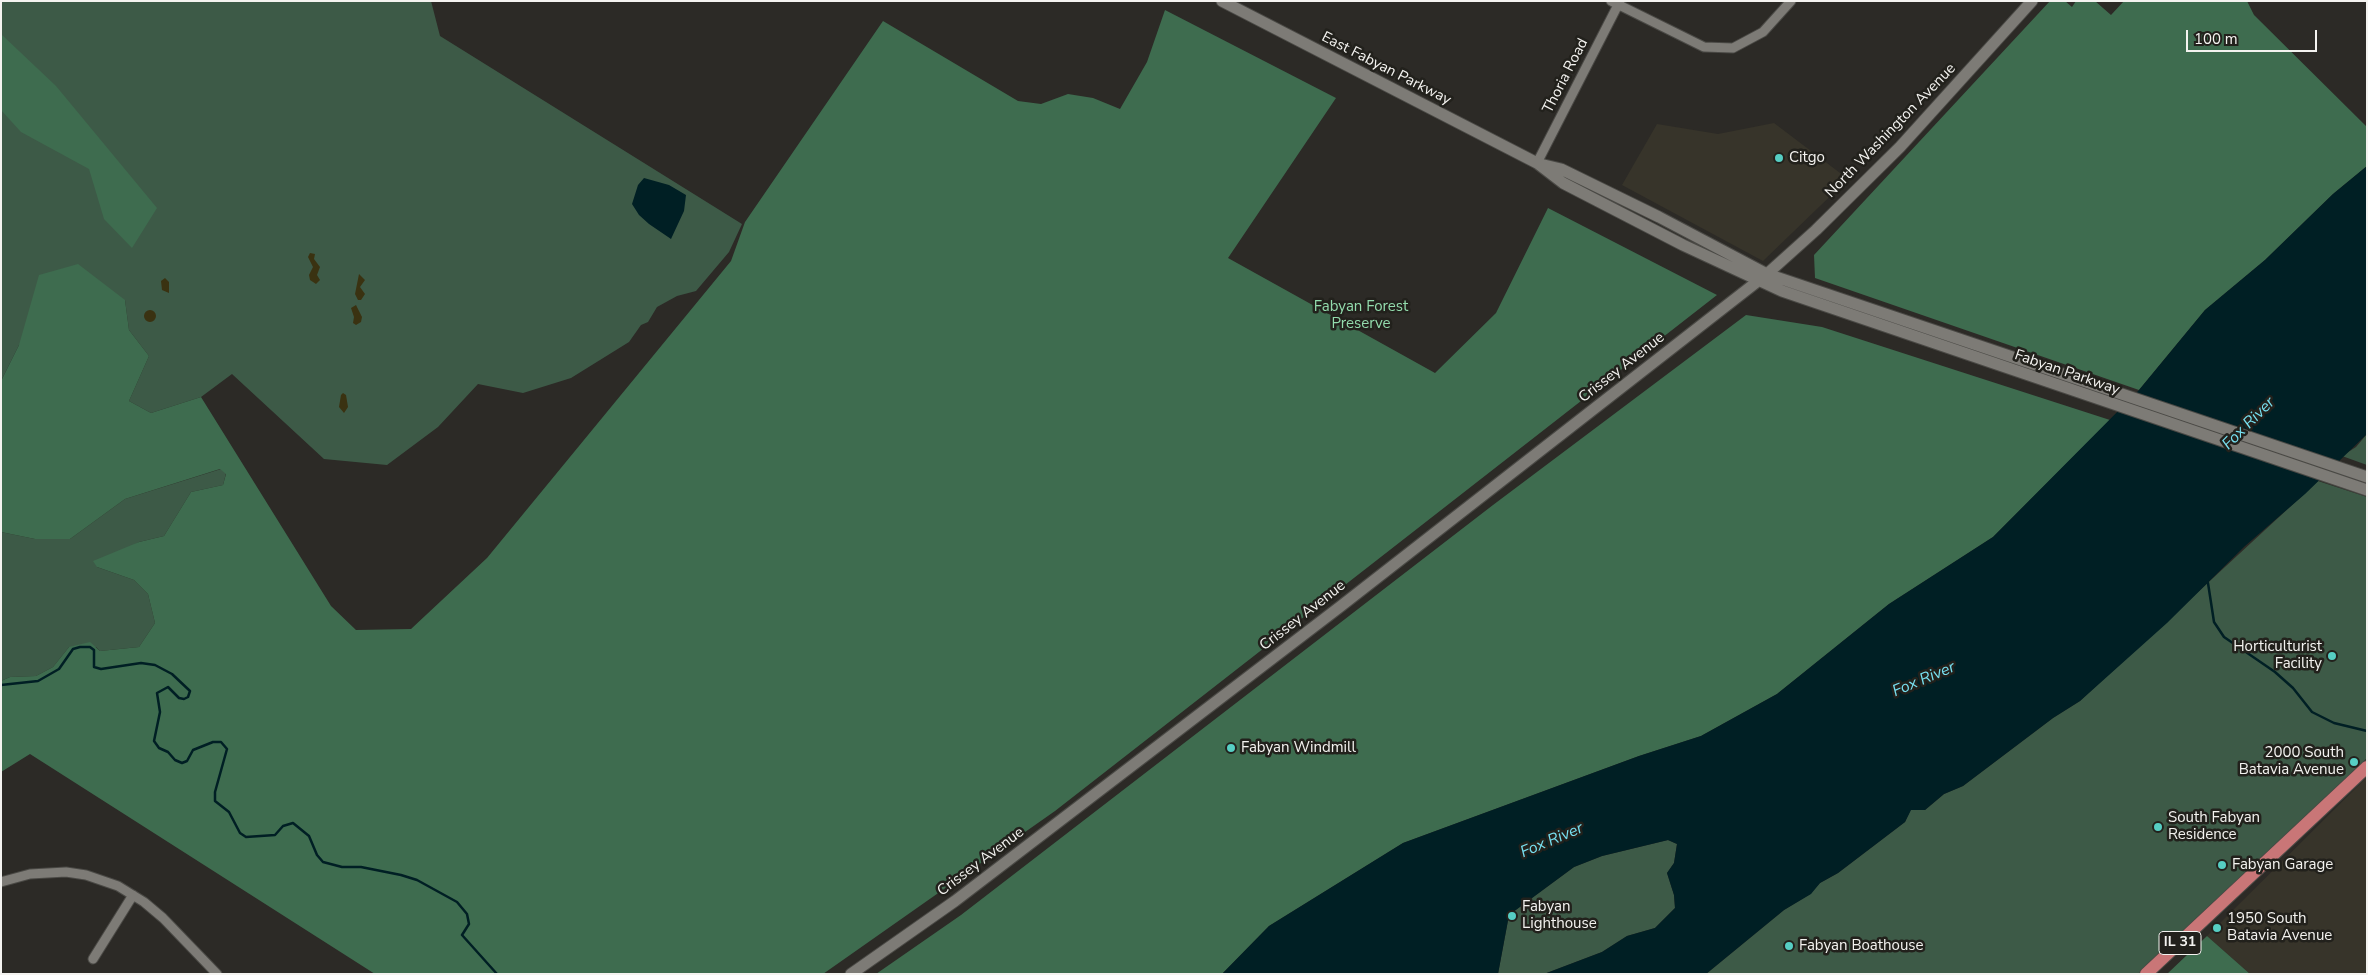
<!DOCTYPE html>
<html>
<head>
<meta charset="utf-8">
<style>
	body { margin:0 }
	#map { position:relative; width:2368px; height:975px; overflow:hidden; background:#2c2a26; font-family:"Nunito Sans",sans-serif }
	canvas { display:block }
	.frame { position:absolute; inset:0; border:2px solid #f4f3f0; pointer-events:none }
	.scale { position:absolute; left:2186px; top:30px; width:131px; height:22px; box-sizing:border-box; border:2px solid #f4f3f0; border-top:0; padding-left:6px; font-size:15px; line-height:18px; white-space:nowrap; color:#f4f3f0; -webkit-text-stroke:4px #22211c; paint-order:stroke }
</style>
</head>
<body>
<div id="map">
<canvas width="2368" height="975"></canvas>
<div class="frame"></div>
<div class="scale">100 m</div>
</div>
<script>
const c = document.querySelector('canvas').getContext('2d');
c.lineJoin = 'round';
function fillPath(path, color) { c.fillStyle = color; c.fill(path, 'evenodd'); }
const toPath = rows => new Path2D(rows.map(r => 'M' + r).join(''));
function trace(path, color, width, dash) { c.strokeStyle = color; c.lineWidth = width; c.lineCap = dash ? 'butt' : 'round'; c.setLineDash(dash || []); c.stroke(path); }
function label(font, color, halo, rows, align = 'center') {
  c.font = font + ' "Nunito Sans",sans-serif'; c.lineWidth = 5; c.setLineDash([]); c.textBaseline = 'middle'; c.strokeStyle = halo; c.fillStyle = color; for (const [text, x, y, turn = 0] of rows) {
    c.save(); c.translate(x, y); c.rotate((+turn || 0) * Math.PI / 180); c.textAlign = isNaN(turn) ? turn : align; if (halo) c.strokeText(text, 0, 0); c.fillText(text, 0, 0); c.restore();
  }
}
const built = toPath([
	[1774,123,1848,179,1763,261,1622,185,1657,124,1718,134],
	[2367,777,2367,974,2250,974,2207,936]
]);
const green = toPath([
	[1,1,431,1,440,36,742,224,729,252,696,291,677,296,657,307,648,322,641,325,629,342,571,378,523,393,478,384,438,427,387,465,324,459,232,374,201,397,151,413,129,401,149,356,129,330,125,300,19,345,1,381],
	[2367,434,2367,465,2342,456,2356,447],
	[221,469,226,473,223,485,191,492,164,536,139,542,97,567,134,580,148,594,155,623,139,647,100,651,96,647,69,647,53,667,36,676,10,677,1,681,1,532,35,539,70,539,125,499],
	[2318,481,2367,497,2367,758,2200,921,2138,974,1706,974,1784,910,1810,894,1820,883,1838,873,1905,822,1911,809,1925,810,1944,794,1963,786,2053,718,2080,701],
	[1668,840,1677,844,1674,863,1667,873,1674,895,1675,908,1655,928,1627,936,1602,952,1544,974,1498,974,1509,915,1574,867,1602,856]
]);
const forest = toPath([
	[2050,1,2065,1,2072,7,2076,1,2095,1,2111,15,2124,1,2247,1,2254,15,2367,127,2367,166,2333,194,2265,260,2205,310,2139,390,1815,278,1814,255],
	[1165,10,1336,98,1228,258,1435,373,1496,313,1548,208,1717,295,1055,811,823,974,375,974,30,754,1,772,1,681,10,677,36,676,53,667,69,647,90,642,100,651,139,647,155,623,148,594,134,580,97,567,93,561,139,542,164,536,191,492,223,485,226,474,220,469,125,499,70,539,35,539,1,532,1,381,19,345,39,275,78,264,125,300,129,330,149,356,129,401,151,413,201,397,331,606,356,630,411,629,487,558,731,261,745,222,883,21,1018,101,1041,104,1068,94,1093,98,1120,109,1147,62],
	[1,34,56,86,157,208,132,248,104,219,89,169,21,132,1,110],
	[1746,315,1822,327,2110,420,1993,537,1889,604,1777,694,1701,736,1639,756,1403,843,1269,926,1222,974,876,974,961,915,1493,505],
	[2207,936,2250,974,2167,974]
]);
const sand = toPath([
	[310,253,315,254,314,259,320,267,317,275,320,280,316,284,310,280,309,275,313,267,308,257],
	[359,274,365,280,360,287,365,294,361,300,358,300,355,294],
	[165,278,169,282,169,293,162,290,161,281],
	[356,305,362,317,361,322,356,325,353,323,354,317,351,308],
	'144 316a6 6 0 1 1 12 0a6 6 0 1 1-12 0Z',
	[343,393,346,395,348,407,344,413,339,407,341,395]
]);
const water = toPath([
	[2367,166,2367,434,2305,494,2245,546,2167,623,2080,701,2053,718,1963,786,1944,794,1925,810,1911,810,1905,822,1838,873,1820,883,1811,894,1784,910,1706,974,1544,974,1602,952,1627,936,1655,928,1675,908,1674,895,1667,873,1674,863,1677,844,1668,840,1602,856,1574,867,1509,915,1498,974,1222,974,1269,926,1403,843,1639,756,1701,736,1777,694,1889,604,1993,537,2139,390,2205,310,2265,260,2333,194],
	[644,178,669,185,686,195,684,211,671,239,649,224,639,215,632,204,638,185]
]);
const stream = toPath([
	[2208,583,2214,622,2224,637,2275,672,2293,688,2312,712,2334,723,2367,731],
	[1,685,38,681,59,669,73,649,80,647,90,647,94,650,94,667,101,669,141,663,155,665,172,674,190,691,188,697,184,699,179,698,168,687,157,693,160,712,154,741,159,748,168,752,175,760,182,763,187,761,193,750,213,742,221,742,227,749,215,792,215,801,229,812,240,833,246,837,275,835,283,826,293,823,309,836,317,855,323,862,342,867,361,867,401,875,417,880,457,902,467,914,469,924,462,935,497,974]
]);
const minor = toPath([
	[1611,1,1704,47,1733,48,1763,32,1791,1],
	[1537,163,1620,1],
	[1,882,30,874,66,872,86,875,118,886,144,902,163,918,217,974],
	[93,959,133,895]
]);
const secondary = toPath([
	[1222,1,1537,163,1563,183,1683,245,1782,291,2367,490],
	[1540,164,1561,169,1659,217,1767,274,2367,477],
	[851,974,955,901,1341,606,1767,274,1816,230,1900,147,2032,1]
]);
const primary = toPath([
	[2146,974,2367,767]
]);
const markers = [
	[1779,158,5,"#56cec3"],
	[2332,656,5,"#56cec3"],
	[1231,748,5,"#56cec3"],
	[2354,762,5,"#56cec3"],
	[2158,827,5,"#56cec3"],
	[2222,865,5,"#56cec3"],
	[1512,916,5,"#56cec3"],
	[2217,928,5,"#56cec3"],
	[1789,946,5,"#56cec3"]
];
const shields = [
	[2180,943,42]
];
const shieldNames = [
	["IL 31",2180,943]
];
const streetNames = [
	["East Fabyan Parkway",1386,69,27],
	["Thoria Road",1566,76,-63],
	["North Washington Avenue",1891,131,-46],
	["Crissey Avenue",1622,368,-38],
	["Fabyan Parkway",2067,373,19],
	["Crissey Avenue",1303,616,-38],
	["Crissey Avenue",981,862,-37]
];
const poiNames = [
	["Citgo",1789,158],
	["Horticulturist",2322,647,"right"],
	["Facility",2322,664,"right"],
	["Fabyan Windmill",1241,748],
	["2000 South",2344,753,"right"],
	["Batavia Avenue",2344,770,"right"],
	["South Fabyan",2168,818],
	["Residence",2168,835],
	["Fabyan Garage",2232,865],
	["Fabyan",1522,907],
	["Lighthouse",1522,924],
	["1950 South",2227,919],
	["Batavia Avenue",2227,936],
	["Fabyan Boathouse",1799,946]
];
const parkNames = [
	["Fabyan Forest",1361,307],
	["Preserve",1361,324]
];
const waterNames = [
	["Fox River",2249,424,-45],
	["Fox River",1924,680,-23],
	["Fox River",1552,841,-23]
];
fillPath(built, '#37342a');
fillPath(green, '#3d5a47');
fillPath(forest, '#3e6c4f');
fillPath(sand, '#3a3211');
fillPath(water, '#001f24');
trace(stream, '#001f24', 2.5);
trace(minor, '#4a4945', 11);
trace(secondary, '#4a4945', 13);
trace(primary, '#4a4945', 14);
trace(minor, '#7d7b76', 9);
trace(secondary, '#7d7b76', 11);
trace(primary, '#c97677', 12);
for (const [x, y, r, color] of markers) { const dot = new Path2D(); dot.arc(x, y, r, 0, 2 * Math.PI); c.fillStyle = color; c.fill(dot); trace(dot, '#22211c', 2); }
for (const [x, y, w] of shields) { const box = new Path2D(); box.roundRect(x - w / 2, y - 11.5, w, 23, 4); c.fillStyle = '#22211c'; c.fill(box); trace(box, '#f4f3f0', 1); }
label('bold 14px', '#f4f3f0', null, shieldNames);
label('15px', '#f4f3f0', '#22211c', streetNames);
label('15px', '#f4f3f0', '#22211c', poiNames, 'left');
label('15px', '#93dcad', '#22211c', parkNames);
label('italic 16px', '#77dfef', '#22211c', waterNames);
</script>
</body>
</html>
